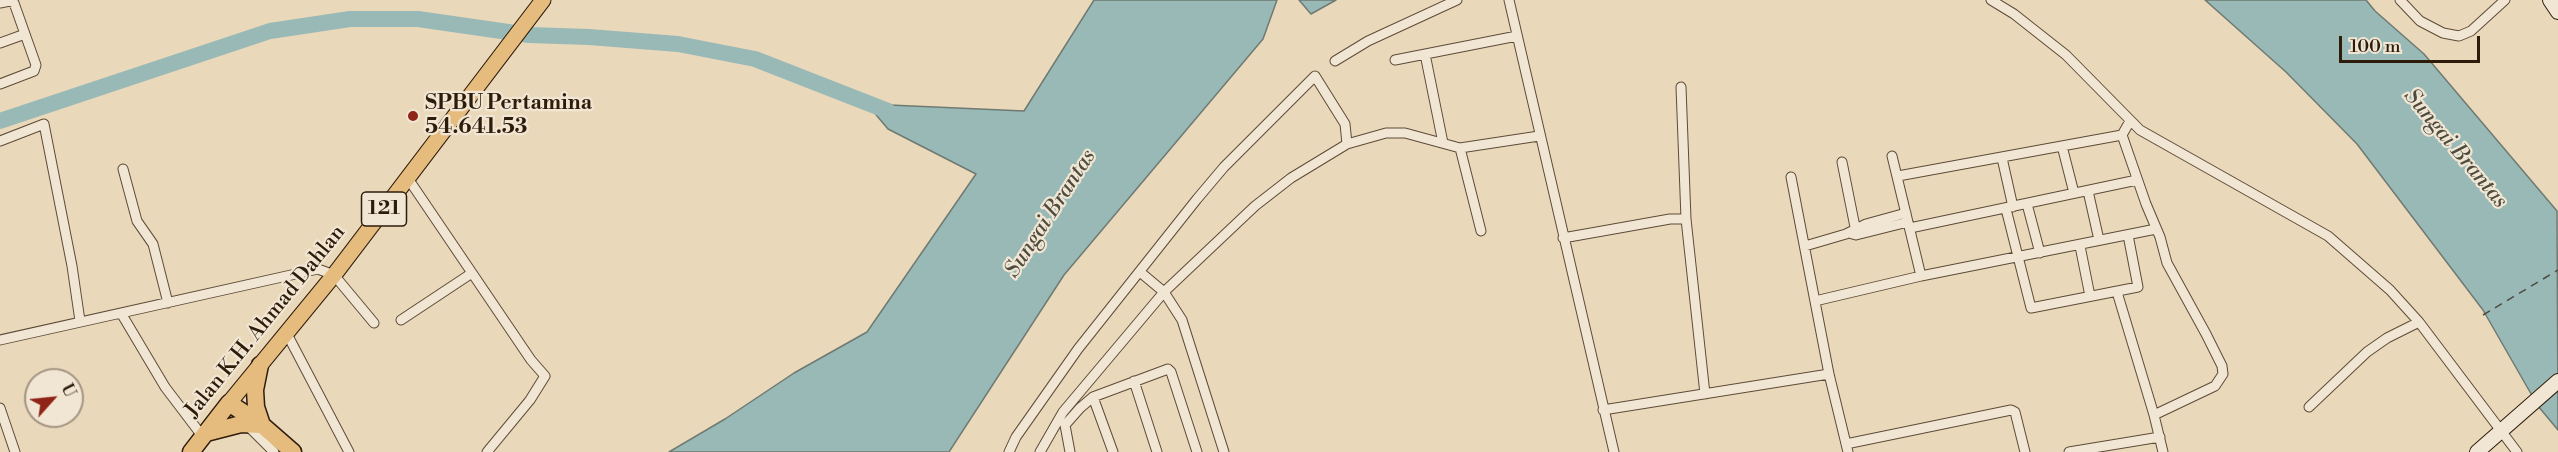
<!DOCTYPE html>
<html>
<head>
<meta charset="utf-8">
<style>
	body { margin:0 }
	#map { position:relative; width:2558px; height:452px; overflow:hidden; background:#ead8bb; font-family:"Libre Bodoni",serif }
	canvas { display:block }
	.north { position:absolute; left:24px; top:368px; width:60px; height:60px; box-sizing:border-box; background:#f1e6d3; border:2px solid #a39583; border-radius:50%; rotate:63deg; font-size:16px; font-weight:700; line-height:24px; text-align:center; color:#2e1c0b }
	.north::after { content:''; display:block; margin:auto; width:21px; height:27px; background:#8f2418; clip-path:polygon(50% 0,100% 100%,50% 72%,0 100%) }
	.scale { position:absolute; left:2339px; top:36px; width:141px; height:27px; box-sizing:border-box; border:3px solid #2e1c0b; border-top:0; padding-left:8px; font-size:18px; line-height:21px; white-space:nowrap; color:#2e1c0b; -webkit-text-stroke:4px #f1e6d3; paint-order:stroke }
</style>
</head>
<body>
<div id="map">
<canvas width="2558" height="452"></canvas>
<div class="north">U</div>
<div class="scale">100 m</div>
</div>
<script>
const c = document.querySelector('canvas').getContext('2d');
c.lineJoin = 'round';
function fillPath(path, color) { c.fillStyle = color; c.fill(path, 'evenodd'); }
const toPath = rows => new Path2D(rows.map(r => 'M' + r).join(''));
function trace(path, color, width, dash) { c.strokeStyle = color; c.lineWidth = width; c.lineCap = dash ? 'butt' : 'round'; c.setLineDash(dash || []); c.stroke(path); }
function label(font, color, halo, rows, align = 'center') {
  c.font = font + ' "Libre Bodoni",serif'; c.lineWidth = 4.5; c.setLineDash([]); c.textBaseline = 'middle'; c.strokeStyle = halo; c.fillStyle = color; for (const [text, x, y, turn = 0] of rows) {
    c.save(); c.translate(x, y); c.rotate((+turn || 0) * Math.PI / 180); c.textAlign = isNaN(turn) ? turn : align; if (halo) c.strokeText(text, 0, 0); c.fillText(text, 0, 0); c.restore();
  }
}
const water = toPath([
	[1094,0,1277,0,1263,39,1064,275,949,452,669,452,725,419,794,373,867,332,976,174,888,129,867,104,1024,111,1094,0],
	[1299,0,1336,0,1311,14,1299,0],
	[2205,0,2366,0,2375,11,2424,54,2557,211,2558,430,2538,406,2483,310,2357,144,2286,72,2205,0]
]);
const river = toPath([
	[0,121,270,31,350,19,418,19,529,35,589,37,678,44,755,59,888,111]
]);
const ferry = toPath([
	[2483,315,2558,270]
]);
const street = toPath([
	[1509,0,1614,452],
	[1991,0,2014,14,2066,55,2140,130,2328,236,2390,290,2419,322,2517,452],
	[2400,0,2420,21,2443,33,2459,36,2471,31,2505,0],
	[0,3,10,1,14,3,25,34],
	[0,43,25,34,36,65,34,71,0,84],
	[1425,54,1443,143],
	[1395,60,1517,36],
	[1335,61,1368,41,1457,0],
	[2122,135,2146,204,2160,237,2167,263,2206,334,2222,366,2223,374,2215,386,2154,415,2163,452],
	[0,141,44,124,72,266,80,321],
	[2062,146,2074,193],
	[1460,148,1481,231],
	[1892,156,1921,276],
	[2002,158,2013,207],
	[1842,162,1856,232],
	[123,169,137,221,153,244,168,303],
	[1898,176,2122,135,2130,121],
	[407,177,531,360,545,376,530,400,487,452],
	[1791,177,1829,374,1848,452],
	[2088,191,2099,240],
	[2027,204,2040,253],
	[2006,209,2031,308,2138,287,2128,235],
	[1686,219,1705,394],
	[1910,228,2137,180],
	[1852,234,1856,235,1908,222],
	[1563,238,1670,219,1686,219,1681,87],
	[1805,246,1846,234,1866,224,1906,213],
	[2080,246,2090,296],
	[1140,272,1164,292,1182,320,1224,452],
	[2117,292,2154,415],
	[1815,301,1921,276,2156,229],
	[121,313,165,387,203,437],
	[401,320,472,273],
	[286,332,349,452],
	[0,340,318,269,334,275,374,323],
	[1134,381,1157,452],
	[1093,397,1113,452],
	[2309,407,2367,352,2387,338,2419,322],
	[0,408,15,452],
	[1603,410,1829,374],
	[247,425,274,452],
	[1846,444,2011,410,2015,412,2025,452],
	[1009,452,1016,437,1078,349,1197,199,1224,167,1315,76,1345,124,1347,144],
	[1040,452,1063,412,1164,292,1255,206,1291,178,1347,144,1386,133,1405,133,1460,148,1539,136],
	[1070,452,1065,425,1080,408,1093,397,1168,369,1171,372,1197,452],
	[2069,452,2160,437]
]);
const secondary = toPath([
	[2550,0,2558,12],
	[2477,452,2558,381]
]);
const primary = toPath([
	[229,403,334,275,543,0]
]);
const highway = toPath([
	[260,365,255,390,256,407,262,425],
	[206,433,241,424,261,425],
	[191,452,229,403,262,425,293,452]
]);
const markers = [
	[413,116,6,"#8f2418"]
];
const shields = [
	[384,209,45]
];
const shieldNames = [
	["121",384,209]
];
const poiNames = [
	["SPBU Pertamina",425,104],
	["54.641.53",425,128]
];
const streetNames = [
	["Jalan K.H. Ahmad Dahlan",266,322,-51]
];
const waterNames = [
	["Sungai Brantas",2455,149,50],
	["Sungai Brantas",1051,214,-57]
];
fillPath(water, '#99b9b7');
trace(water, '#6e7a72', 1.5);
trace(river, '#99b9b7', 16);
trace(ferry, '#4e4b3f', 1.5, [8, 6]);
trace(street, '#5d4b37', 11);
trace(secondary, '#2e1c0b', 16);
trace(primary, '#2e1c0b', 17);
trace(highway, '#2e1c0b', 19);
trace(street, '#f1e6d3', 9);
trace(secondary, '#f1e6d3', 14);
trace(primary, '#e5bc7e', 15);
trace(highway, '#e5bc7e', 16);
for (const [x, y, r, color] of markers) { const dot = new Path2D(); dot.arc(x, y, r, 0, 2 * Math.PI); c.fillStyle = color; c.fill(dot); trace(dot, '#f1e6d3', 2); }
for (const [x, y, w] of shields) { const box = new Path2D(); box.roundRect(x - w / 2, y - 17, w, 34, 4.5); c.fillStyle = '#f1e6d3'; c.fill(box); trace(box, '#2e1c0b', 1.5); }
label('bold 20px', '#2e1c0b', null, shieldNames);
label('bold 21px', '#2e1c0b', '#f1e6d3', poiNames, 'left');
label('21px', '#2e1c0b', '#f1e6d3', streetNames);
label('italic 22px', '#4e4b3f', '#f1e6d3', waterNames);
</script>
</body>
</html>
